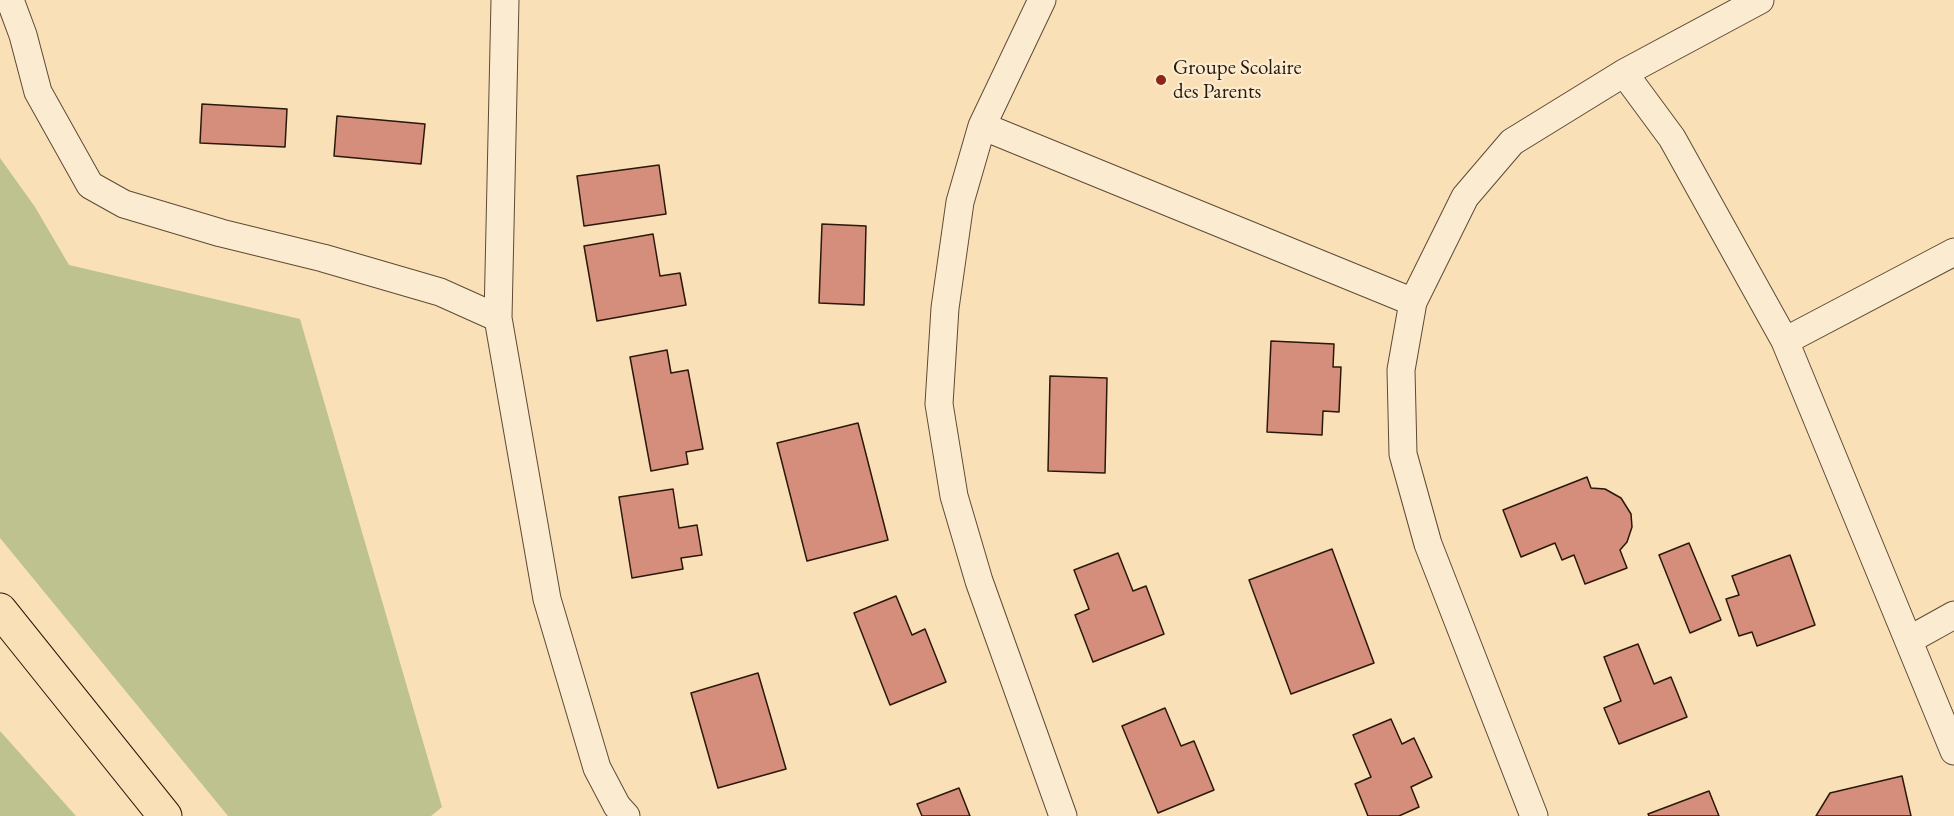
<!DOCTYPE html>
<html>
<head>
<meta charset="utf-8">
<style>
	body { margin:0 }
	canvas { display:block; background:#f9e0b7 }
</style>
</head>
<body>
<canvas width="1954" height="816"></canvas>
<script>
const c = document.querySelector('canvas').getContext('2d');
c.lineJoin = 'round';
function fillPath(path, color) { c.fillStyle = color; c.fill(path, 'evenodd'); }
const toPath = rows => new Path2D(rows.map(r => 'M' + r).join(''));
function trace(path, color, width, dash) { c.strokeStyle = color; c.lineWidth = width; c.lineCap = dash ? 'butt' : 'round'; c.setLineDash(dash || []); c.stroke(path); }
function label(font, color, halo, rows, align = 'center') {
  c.font = font + ' "EB Garamond",serif'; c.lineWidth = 4.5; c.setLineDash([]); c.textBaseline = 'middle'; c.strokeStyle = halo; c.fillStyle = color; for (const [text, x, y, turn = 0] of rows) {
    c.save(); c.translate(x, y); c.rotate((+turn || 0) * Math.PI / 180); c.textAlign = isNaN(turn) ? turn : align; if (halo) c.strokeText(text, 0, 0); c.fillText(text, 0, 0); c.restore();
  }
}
const green = toPath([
	[0,158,35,207,69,265,300,319,442,807,431,816,228,816,0,538],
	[0,731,76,816,0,816]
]);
const building = toPath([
	[202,104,287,109,285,147,200,143,202,104],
	[337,116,425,124,421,164,334,156,337,116],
	[659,165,666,214,584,226,577,176,659,165],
	[822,224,866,226,864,305,819,303,822,224],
	[653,234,660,276,680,273,686,305,597,321,584,246,653,234],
	[1271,341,1334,344,1333,367,1341,367,1339,412,1323,411,1322,435,1267,432,1271,341],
	[667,350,671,373,688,370,703,449,686,452,688,464,651,471,630,357,667,350],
	[1050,376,1107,378,1105,473,1048,471,1050,376],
	[858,423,888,540,807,561,777,443,858,423],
	[1587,477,1591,488,1605,489,1621,498,1631,514,1632,527,1627,542,1620,550,1627,568,1585,584,1574,555,1562,560,1555,543,1521,557,1503,510,1587,477],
	[673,489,679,528,697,525,702,555,681,558,683,569,632,578,619,497,673,489],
	[1689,543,1721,620,1690,633,1659,555,1689,543],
	[1332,549,1374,663,1291,694,1249,580,1332,549],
	[1118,553,1133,591,1146,586,1164,634,1093,662,1075,615,1089,609,1074,570,1118,553],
	[1790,555,1815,625,1757,646,1752,632,1739,636,1726,599,1739,595,1732,576,1790,555],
	[896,596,912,635,925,629,946,682,890,705,854,613,896,596],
	[1638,644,1654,684,1671,677,1687,717,1619,744,1604,708,1621,701,1604,657,1638,644],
	[758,673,786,769,718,788,691,693,758,673],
	[1165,708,1181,746,1194,741,1214,790,1158,813,1122,726,1165,708],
	[1391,719,1402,744,1414,738,1432,777,1411,787,1419,807,1399,816,1368,816,1355,784,1371,777,1353,735,1391,719],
	[1902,776,1911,816,1816,816,1830,793,1902,776],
	[959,788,970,816,922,816,917,804,959,788],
	[1709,791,1719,816,1649,816,1648,814,1709,791]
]);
const street = toPath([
	[10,0,23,35,38,92,90,185,124,204,221,233,323,258,440,292,498,318],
	[505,0,498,318,547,599,597,768,617,806,626,816],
	[1042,0,982,126,960,202,945,308,939,404,954,496,979,581,1063,816],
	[1624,73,1672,138,1785,341,1954,751],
	[982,126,1413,302],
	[1785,341,1954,252],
	[1909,640,1954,615],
	[1534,816,1428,544,1403,454,1401,370,1413,302,1465,197,1512,142,1624,73,1760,0]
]);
const highway = toPath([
	[0,610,165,816]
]);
const markers = [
	[1161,80,6,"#8f2418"]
];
const poiNames = [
	["Groupe Scolaire",1173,68],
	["des Parents",1173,92]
];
fillPath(green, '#bdc28f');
fillPath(building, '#d58e7c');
trace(building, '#2a180a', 1.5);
trace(street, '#5e4a35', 29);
trace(highway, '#2a180a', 35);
trace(street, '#fbebd0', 27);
trace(highway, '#f9e0b7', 33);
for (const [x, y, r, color] of markers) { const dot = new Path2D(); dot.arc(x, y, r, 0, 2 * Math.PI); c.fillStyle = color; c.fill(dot); trace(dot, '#fbebd0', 2); }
label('21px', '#2a180a', '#fbebd0', poiNames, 'left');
</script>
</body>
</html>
